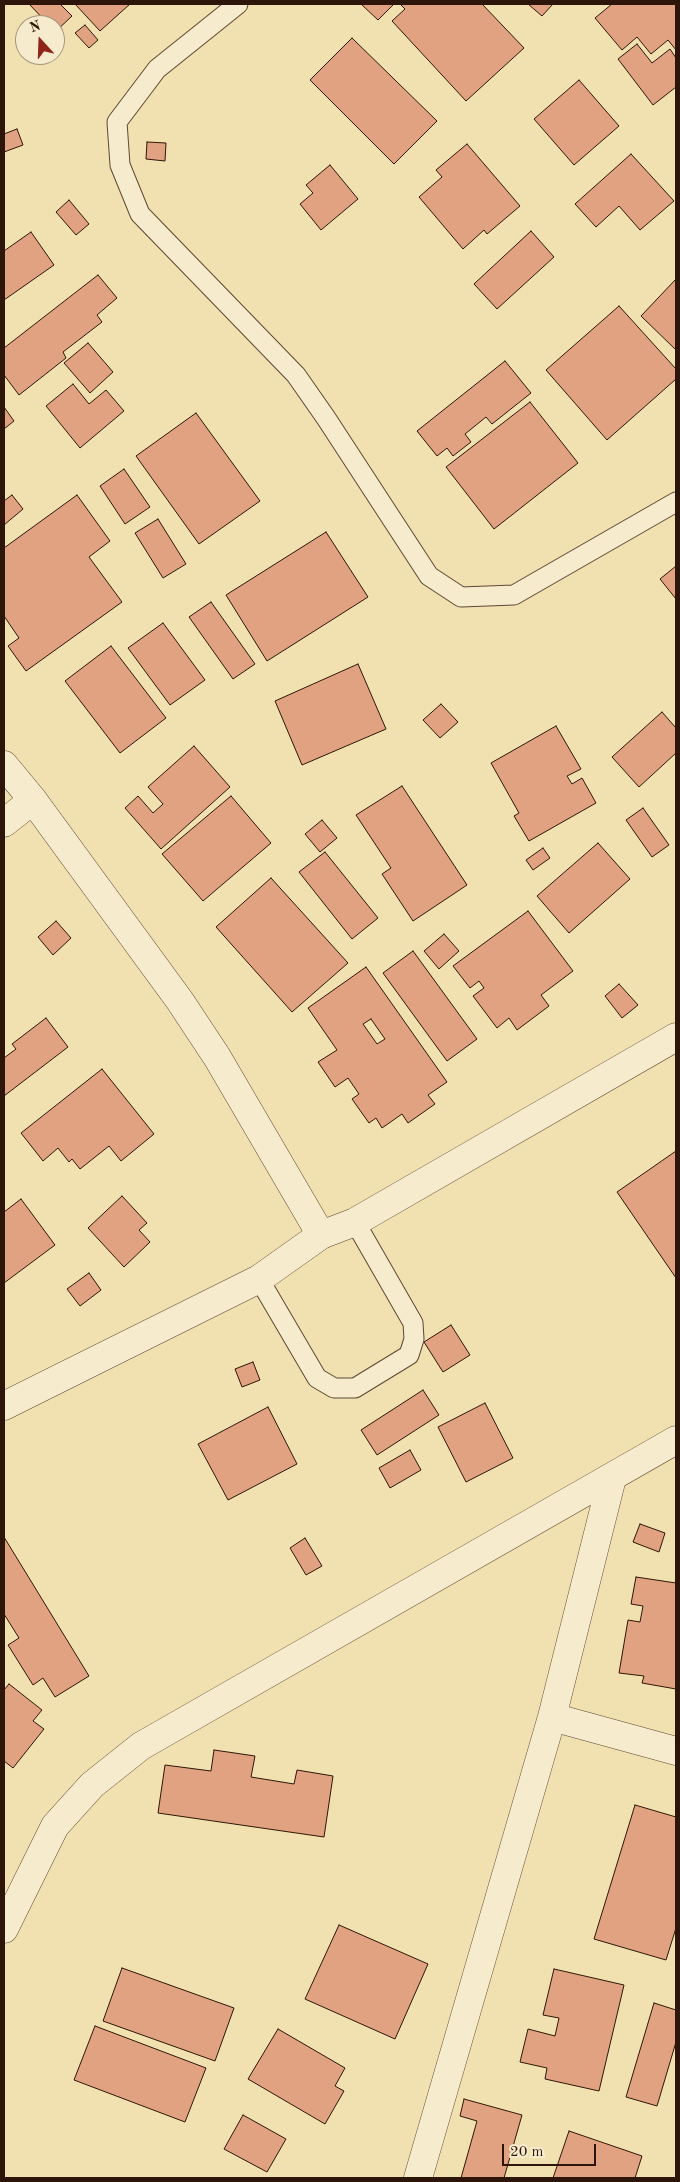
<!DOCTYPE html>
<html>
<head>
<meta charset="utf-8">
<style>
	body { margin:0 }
	#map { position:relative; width:680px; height:2182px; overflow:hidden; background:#f1e0b0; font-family:"Old Standard TT",serif }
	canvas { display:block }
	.frame { position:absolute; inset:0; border:5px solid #2d1609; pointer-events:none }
	.north { position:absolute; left:15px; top:15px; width:50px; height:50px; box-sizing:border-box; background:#f6ebcc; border:1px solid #a6967e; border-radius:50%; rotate:340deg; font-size:14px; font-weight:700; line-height:20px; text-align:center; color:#2d1609 }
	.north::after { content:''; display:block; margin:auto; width:18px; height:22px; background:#8f2418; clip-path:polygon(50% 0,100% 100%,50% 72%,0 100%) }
	.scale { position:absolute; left:502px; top:2144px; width:94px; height:22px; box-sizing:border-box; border:2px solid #2d1609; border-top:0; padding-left:6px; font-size:15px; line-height:18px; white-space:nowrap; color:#2d1609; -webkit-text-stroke:4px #f6ebcc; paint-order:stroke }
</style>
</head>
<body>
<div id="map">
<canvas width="680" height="2182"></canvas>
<div class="frame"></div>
<div class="north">N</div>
<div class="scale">20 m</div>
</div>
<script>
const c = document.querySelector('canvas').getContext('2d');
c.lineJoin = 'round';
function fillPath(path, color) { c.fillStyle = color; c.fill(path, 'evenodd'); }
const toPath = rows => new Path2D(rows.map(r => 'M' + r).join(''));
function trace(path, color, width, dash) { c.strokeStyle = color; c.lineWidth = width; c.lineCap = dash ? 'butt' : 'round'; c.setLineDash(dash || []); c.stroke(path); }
const building = toPath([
	[29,4,60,4,72,16,55,32,55,25,49,25,29,4],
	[75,4,130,4,100,31,75,4],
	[361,4,394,4,378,20,361,4],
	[400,4,482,4,524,48,466,101,392,21,405,9,400,4],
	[528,4,553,4,542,16,528,4],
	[612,4,676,4,676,50,668,40,651,54,637,37,622,50,595,18,612,4],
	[85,25,98,40,89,48,75,33,85,25],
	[352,38,437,121,394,164,310,80,352,38],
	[637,44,652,63,670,49,676,58,676,87,653,105,618,59,637,44],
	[579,80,619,126,574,165,534,119,579,80],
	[17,129,23,145,4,152,4,134,17,129],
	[147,142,166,143,165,161,146,159,147,142],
	[467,144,520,206,487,234,484,230,463,249,419,197,442,177,436,170,467,144],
	[631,154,674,201,640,230,619,206,596,227,575,204,631,154],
	[330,165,358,199,321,230,300,204,313,193,306,185,330,165],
	[69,200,89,224,76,235,56,212,69,200],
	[531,231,554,257,497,309,474,284,531,231],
	[31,232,54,265,4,300,4,251,31,232],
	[98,275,117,298,97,315,102,322,63,352,66,358,19,395,4,375,4,348,98,275],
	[676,279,676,350,641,316,676,279],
	[619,306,676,369,676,379,607,440,546,370,619,306],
	[88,343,113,372,90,393,64,363,88,343],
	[505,361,531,393,492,424,486,417,465,434,471,442,453,456,447,448,437,456,417,431,505,361],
	[73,384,89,404,106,390,124,411,80,448,46,406,73,384],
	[530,402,578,463,494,529,446,467,530,402],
	[4,407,14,421,4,429,4,407],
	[196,413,260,501,199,544,136,456,196,413],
	[124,469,150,507,125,524,100,486,124,469],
	[12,495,23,509,4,525,4,501,12,495],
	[77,495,110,541,89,557,122,602,26,671,8,646,19,638,4,616,4,548,77,495],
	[158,519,186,564,163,578,135,533,158,519],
	[326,532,368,597,267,661,226,595,326,532],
	[676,566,676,599,660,579,676,566],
	[211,602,255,664,233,679,189,617,211,602],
	[163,623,205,680,170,705,128,648,163,623],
	[111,646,166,718,120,753,65,681,111,646],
	[358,664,386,729,302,765,275,701,358,664],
	[441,704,458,722,440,738,423,720,441,704],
	[662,712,676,728,676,753,639,787,612,757,662,712],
	[556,726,581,769,567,776,572,784,582,778,596,803,529,841,514,816,519,813,491,763,556,726],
	[194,746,230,787,161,849,125,808,138,796,153,813,163,804,148,787,194,746],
	[402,786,467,885,413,921,382,874,391,868,356,815,402,786],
	[231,796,271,843,203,901,162,854,231,796],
	[643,808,669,845,652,857,626,820,643,808],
	[322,820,337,838,320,852,305,834,322,820],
	[598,843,630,879,569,933,537,896,598,843],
	[543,848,550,858,533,870,526,860,543,848],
	[325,852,378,918,352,939,299,872,325,852],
	[271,878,348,963,292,1012,216,927,271,878],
	[528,911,573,971,541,995,549,1006,517,1030,509,1018,497,1028,473,996,484,988,479,981,470,988,453,966,528,911],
	[56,921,71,938,53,955,38,937,56,921],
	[444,934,459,951,439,969,424,951,444,934],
	[413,951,477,1039,447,1061,383,973,413,951],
	[366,967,447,1082,428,1095,435,1104,408,1123,402,1114,382,1128,376,1118,369,1123,352,1099,359,1094,348,1078,335,1087,318,1062,337,1050,308,1008,366,967],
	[371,1019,385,1039,377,1044,363,1024,371,1019],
	[619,984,638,1005,622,1018,605,996,619,984],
	[46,1018,68,1047,4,1096,4,1058,16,1049,12,1044,46,1018],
	[102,1069,154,1134,121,1161,109,1146,80,1169,72,1159,69,1162,58,1148,43,1161,21,1133,102,1069],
	[676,1151,676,1278,617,1192,676,1151],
	[122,1196,147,1223,139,1230,150,1242,124,1267,88,1228,122,1196],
	[21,1199,55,1245,4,1283,4,1212,21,1199],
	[89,1273,101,1290,80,1306,67,1289,89,1273],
	[451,1325,470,1355,443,1372,424,1342,451,1325],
	[253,1362,260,1380,242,1387,235,1369,253,1362],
	[423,1390,439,1415,377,1455,361,1430,423,1390],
	[485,1403,513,1458,466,1482,438,1427,485,1403],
	[268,1407,297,1464,228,1500,198,1444,268,1407],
	[410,1450,421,1470,390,1488,379,1468,410,1450],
	[640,1524,665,1533,659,1552,633,1542,640,1524],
	[4,1537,89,1676,55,1697,43,1678,33,1685,8,1645,19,1638,4,1614,4,1537],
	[305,1538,322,1566,306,1575,290,1548,305,1538],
	[636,1577,676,1583,676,1689,642,1683,644,1676,619,1673,628,1620,640,1622,643,1606,631,1604,636,1577],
	[9,1684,42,1710,33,1721,44,1729,13,1768,4,1761,4,1690,9,1684],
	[214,1750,255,1756,251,1777,294,1784,297,1770,333,1776,324,1837,158,1813,165,1765,211,1771,214,1750],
	[635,1805,676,1817,676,1928,666,1960,594,1939,635,1805],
	[339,1925,428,1964,395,2039,305,1999,339,1925],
	[122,1968,234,2008,215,2061,103,2021,122,1968],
	[554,1969,624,1985,599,2091,545,2079,547,2068,520,2062,528,2029,555,2036,559,2018,543,2015,554,1969],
	[654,2003,676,2010,676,2042,657,2106,626,2097,654,2003],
	[95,2026,206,2068,185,2122,74,2080,95,2026],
	[278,2029,345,2068,335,2086,344,2091,325,2124,248,2079,278,2029],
	[464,2099,522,2115,504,2178,461,2178,477,2121,460,2116,464,2099],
	[243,2115,286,2139,267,2172,224,2149,243,2115],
	[569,2131,642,2156,635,2178,553,2178,569,2131]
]);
const service = toPath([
	[238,4,157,69,117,122,120,165,140,214,296,375,326,418,429,576,461,597,514,595,676,502],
	[259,1279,317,1378,334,1388,355,1388,409,1355,414,1339,413,1323,355,1222]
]);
const minor = toPath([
	[4,765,33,800,180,1001,217,1057,321,1235],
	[4,823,33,800],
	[552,1717,676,1751],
	[4,1929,55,1826,92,1785,141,1746,676,1440],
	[418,2178,552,1717,612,1478]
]);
const tertiary = toPath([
	[4,1406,259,1279,321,1235,355,1222,676,1037]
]);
fillPath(building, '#e1a281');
trace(building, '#2d1609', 1);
trace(service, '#5e4833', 21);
trace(minor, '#5e4833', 29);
trace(tertiary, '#5e4833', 29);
trace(service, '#f6ebcc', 19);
trace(minor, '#f6ebcc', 28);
trace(tertiary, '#f6ebcc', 28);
</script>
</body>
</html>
